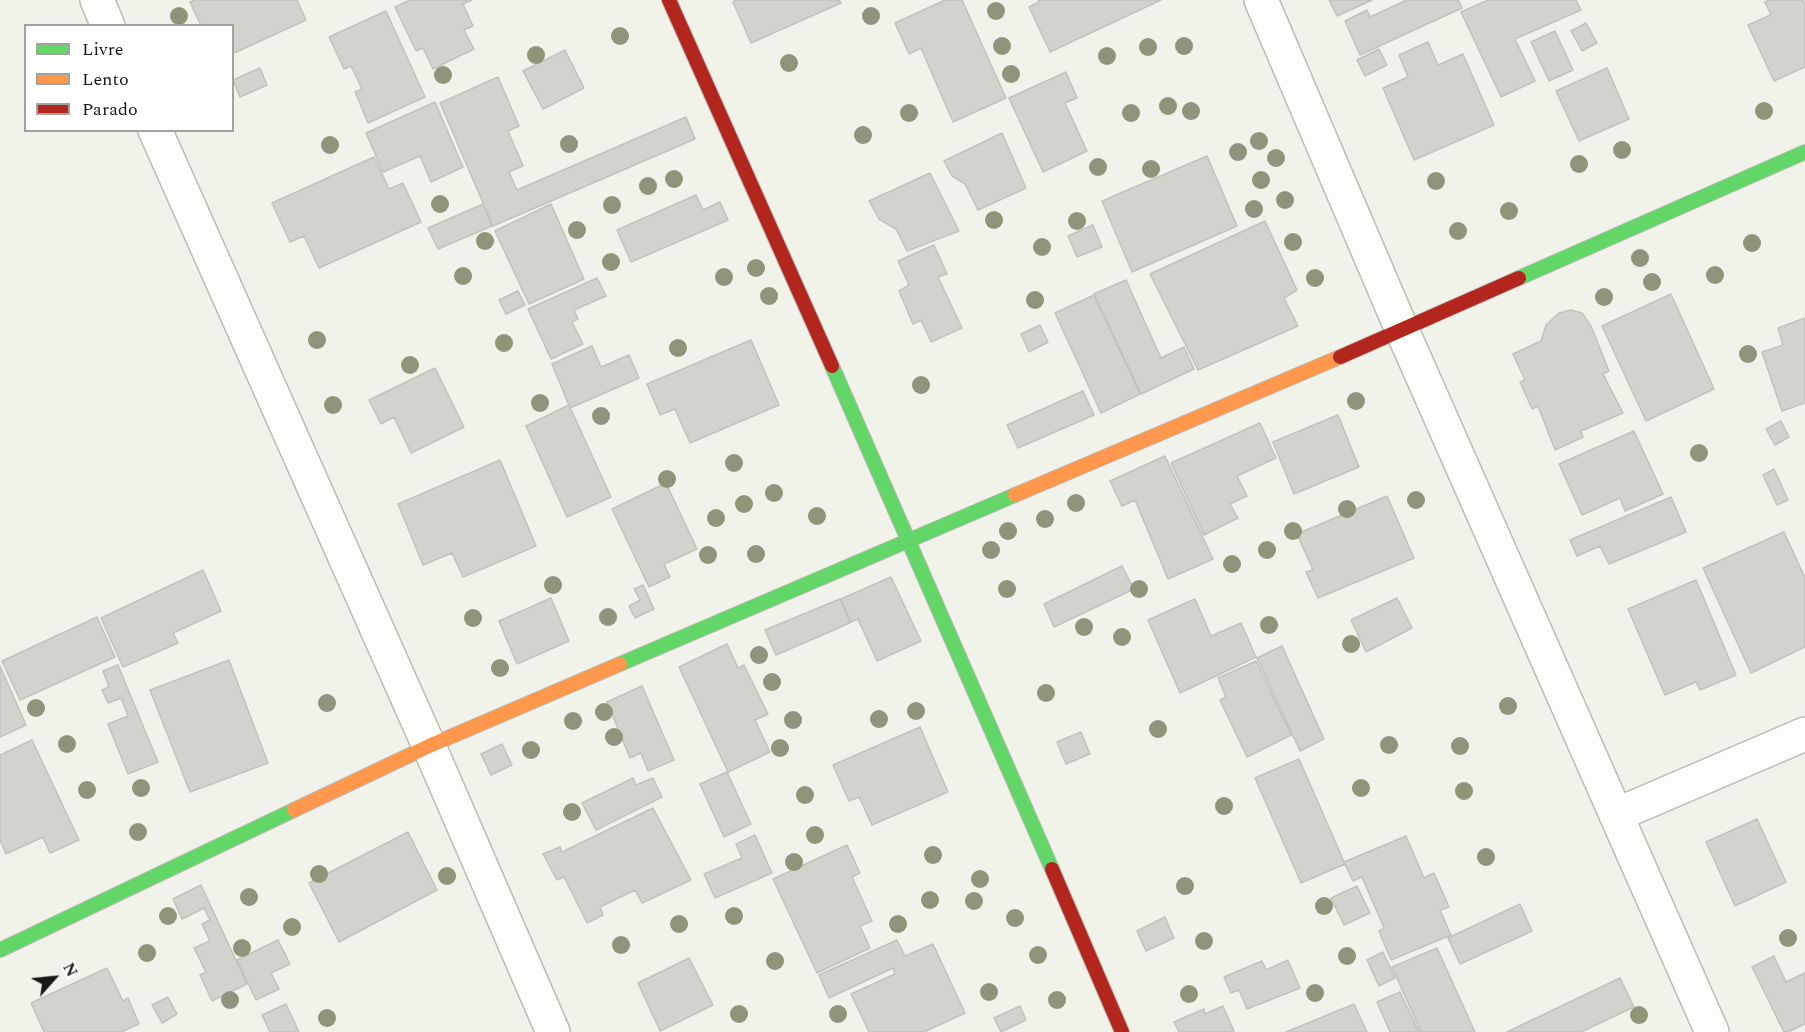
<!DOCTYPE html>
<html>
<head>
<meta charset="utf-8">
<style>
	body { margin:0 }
	#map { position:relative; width:1805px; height:1032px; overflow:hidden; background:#f1f2ea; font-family:Spectral,serif }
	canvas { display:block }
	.legend { position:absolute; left:24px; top:24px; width:210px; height:108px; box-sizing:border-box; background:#fff; border:2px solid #a2a3a1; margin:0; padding:8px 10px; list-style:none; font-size:18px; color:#171813 }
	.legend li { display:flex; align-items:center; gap:12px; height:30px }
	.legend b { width:30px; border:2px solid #a2a3a1 }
	.north { position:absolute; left:24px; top:948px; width:60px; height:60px; -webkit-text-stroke:4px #fff; paint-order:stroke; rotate:63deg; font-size:16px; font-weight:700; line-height:24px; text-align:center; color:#171813 }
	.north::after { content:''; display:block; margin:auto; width:21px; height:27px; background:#171813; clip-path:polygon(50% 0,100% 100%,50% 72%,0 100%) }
</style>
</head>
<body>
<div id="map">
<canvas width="1805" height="1032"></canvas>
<ul class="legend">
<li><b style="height:8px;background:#63d668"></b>Livre</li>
<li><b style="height:8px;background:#ff974d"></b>Lento</li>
<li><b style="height:8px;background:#b3261e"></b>Parado</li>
</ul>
<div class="north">N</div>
</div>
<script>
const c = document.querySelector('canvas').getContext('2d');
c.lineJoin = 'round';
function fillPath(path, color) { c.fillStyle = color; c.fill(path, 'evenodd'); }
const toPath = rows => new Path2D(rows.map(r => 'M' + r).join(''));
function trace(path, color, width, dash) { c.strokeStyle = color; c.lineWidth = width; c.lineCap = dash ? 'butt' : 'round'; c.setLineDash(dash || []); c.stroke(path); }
const building = toPath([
	[195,0,297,0,306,20,232,54,232,26,201,26,190,2,195,0],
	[410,0,472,0,463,4,473,26,464,30,474,49,433,69,423,48,416,51,395,7,410,0],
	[736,0,839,0,841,3,751,43,733,2,736,0],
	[945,0,962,0,1006,98,953,122,921,48,909,54,895,23,945,0],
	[1038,0,1161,0,1050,52,1029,7,1039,2,1038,0],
	[1329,0,1372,0,1337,16,1329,0],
	[1407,0,1458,0,1462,8,1360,55,1345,21,1367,10,1370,17,1407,0],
	[1488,0,1576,0,1581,10,1515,39,1535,81,1501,97,1461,12,1488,0],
	[1770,0,1803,0,1805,4,1805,67,1774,81,1748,25,1771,15,1765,2,1770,0],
	[386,11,425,97,368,123,355,92,362,89,351,66,344,69,329,37,386,11],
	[1586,23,1597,43,1582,51,1571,31,1586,23],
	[1555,31,1573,70,1549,81,1531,42,1555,31],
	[1428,42,1438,65,1463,54,1494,125,1414,160,1383,88,1408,77,1399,55,1428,42],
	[1379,49,1387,65,1365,76,1357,60,1379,49],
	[565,50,584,88,543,109,523,71,565,50],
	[260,68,267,85,240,97,233,80,260,68],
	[1607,68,1629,119,1579,141,1556,91,1607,68],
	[1066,72,1077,98,1065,103,1087,151,1043,172,1009,98,1066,72],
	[498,77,519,126,508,131,523,166,509,172,517,190,686,117,695,139,493,226,440,103,498,77],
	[435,102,463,167,431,182,420,156,383,172,366,133,435,102],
	[1002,133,1026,188,978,210,965,184,952,176,944,161,1002,133],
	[1207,156,1237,226,1132,272,1102,201,1207,156],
	[374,157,389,189,403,183,421,222,319,268,304,236,290,242,272,203,374,157],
	[930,173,959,231,907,251,896,229,879,219,869,201,930,173],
	[696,195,703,210,720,202,728,220,631,262,617,230,696,195],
	[483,204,492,226,438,249,428,228,483,204],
	[551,204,584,279,529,304,495,231,551,204],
	[1265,221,1297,290,1284,298,1298,326,1198,370,1150,274,1265,221],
	[1093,225,1102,247,1077,257,1068,236,1093,225],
	[934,245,947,274,938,277,962,328,931,342,921,320,913,324,899,291,909,285,898,261,934,245],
	[597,278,606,296,574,310,578,319,572,322,583,344,551,359,528,309,597,278],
	[1126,280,1161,358,1184,347,1194,369,1141,394,1094,294,1126,280],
	[518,291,525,305,506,314,499,300,518,291],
	[1671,294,1714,389,1646,421,1602,326,1671,294],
	[1094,295,1140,394,1101,413,1055,313,1094,295],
	[1571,310,1582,313,1591,326,1609,371,1603,374,1623,413,1581,431,1583,437,1555,450,1538,406,1532,409,1520,382,1525,380,1513,354,1541,341,1546,325,1559,313,1571,310],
	[1805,318,1805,403,1782,411,1762,352,1783,345,1778,328,1805,318],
	[1040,325,1048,342,1029,352,1021,334,1040,325],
	[751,340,779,405,690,443,675,409,660,415,647,384,751,340],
	[592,346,601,367,629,355,639,378,570,408,552,364,592,346],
	[435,368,464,427,411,453,394,417,381,424,369,400,435,368],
	[1083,391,1094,415,1018,448,1007,425,1083,391],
	[569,405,611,497,567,517,526,426,569,405],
	[1338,415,1359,467,1294,494,1273,442,1338,415],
	[1781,421,1789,437,1775,445,1766,429,1781,421],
	[1260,423,1276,458,1237,476,1247,496,1230,504,1238,518,1204,535,1171,463,1260,423],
	[1634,431,1663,494,1625,511,1620,498,1582,515,1559,464,1634,431],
	[1165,456,1213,559,1168,579,1135,500,1122,506,1110,481,1165,456],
	[500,460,536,546,463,577,452,553,423,565,398,504,500,460],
	[1774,469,1788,500,1777,505,1763,475,1774,469],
	[666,483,697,549,664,564,670,577,649,587,612,509,666,483],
	[1387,496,1414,558,1318,598,1306,572,1313,570,1297,534,1387,496],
	[1671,497,1686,532,1609,564,1600,546,1577,556,1570,540,1671,497],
	[1784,532,1805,578,1805,647,1751,673,1703,568,1784,532],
	[1122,566,1134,589,1054,627,1044,604,1122,566],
	[203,570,221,611,173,633,178,643,123,667,101,618,203,570],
	[891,577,921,641,877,661,858,619,851,622,841,599,891,577],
	[1696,580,1736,675,1700,690,1696,682,1665,695,1628,609,1696,580],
	[643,585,654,609,635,618,629,606,640,600,634,589,643,585],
	[551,598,569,641,517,664,499,621,551,598],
	[1397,598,1412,628,1366,652,1351,620,1397,598],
	[840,599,850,623,776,655,765,630,840,599],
	[1195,599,1211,636,1241,623,1256,657,1180,693,1148,620,1195,599],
	[97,617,115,657,20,700,2,661,97,617],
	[727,644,738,668,744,665,768,714,755,720,770,752,728,772,679,667,727,644],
	[1282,646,1324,739,1300,751,1257,658,1282,646],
	[229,660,268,763,190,792,150,690,229,660],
	[1256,661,1291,735,1247,757,1220,700,1226,697,1218,678,1256,661],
	[118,665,158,762,128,774,108,724,128,716,121,698,108,703,102,690,109,687,103,671,118,665],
	[0,666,26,725,0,737,0,666],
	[642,686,674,760,648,771,641,753,630,758,607,702,642,686],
	[920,727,948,792,872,825,859,797,849,801,833,765,920,727],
	[1081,732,1090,754,1066,764,1057,742,1081,732],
	[32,740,79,840,50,853,43,837,6,854,0,840,0,755,32,740],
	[502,744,512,765,491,775,481,754,502,744],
	[1299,759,1345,864,1301,883,1255,778,1299,759],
	[727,772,751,824,724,837,700,784,727,772],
	[633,778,636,785,653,778,662,797,596,830,582,803,633,778],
	[653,808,691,880,642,903,635,890,600,907,603,915,587,923,564,877,557,880,543,854,560,847,562,852,653,808],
	[1757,819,1786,882,1735,906,1706,842,1757,819],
	[408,832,437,890,339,942,309,883,408,832],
	[755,835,772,873,715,898,704,874,742,858,736,844,755,835],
	[1406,836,1424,878,1434,873,1449,907,1440,910,1451,935,1391,960,1379,931,1384,928,1362,877,1353,881,1344,862,1406,836],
	[847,845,860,873,852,877,872,921,860,926,870,948,817,973,773,879,847,845],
	[201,885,247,984,212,1001,200,975,206,972,194,948,210,941,202,924,210,920,204,908,182,919,173,899,201,885],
	[1357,886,1370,913,1344,925,1331,898,1357,886],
	[1520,904,1532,931,1460,964,1448,938,1520,904],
	[1165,917,1174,938,1146,951,1137,931,1165,917],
	[278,940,290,964,271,973,279,989,256,1000,237,960,278,940],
	[897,940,905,956,933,944,965,1013,924,1032,869,1032,851,994,895,974,893,968,829,998,819,975,897,940],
	[1437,948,1475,1032,1421,1032,1392,967,1437,948],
	[1383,952,1395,978,1379,986,1367,960,1383,952],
	[1774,956,1786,982,1805,973,1805,1024,1788,1032,1784,1032,1752,967,1774,956],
	[689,958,713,1005,660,1031,638,983,689,958],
	[1288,960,1300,988,1247,1009,1239,990,1231,993,1224,977,1262,961,1266,970,1288,960],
	[107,968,123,1001,128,998,139,1024,121,1032,44,1032,31,1003,107,968],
	[1620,978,1634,1007,1581,1032,1507,1032,1620,978],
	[1400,992,1419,1032,1390,1032,1377,1002,1400,992],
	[168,997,177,1014,162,1023,152,1005,168,997],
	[286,1004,299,1032,270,1032,262,1015,286,1004],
	[1354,1004,1367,1032,1286,1032,1354,1004],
	[1020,1006,1026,1020,1001,1032,994,1018,1020,1006],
	[1223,1006,1234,1031,1230,1032,1179,1032,1174,1022,1204,1009,1205,1014,1223,1006]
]);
const street = toPath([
	[97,0,108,26],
	[1261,0,1402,330,1712,1032],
	[155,130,429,746,553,1032],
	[1616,815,1805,734]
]);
const fast = toPath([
	[1519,278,1805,152],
	[832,366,1052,869],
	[620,664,1015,495],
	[0,950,294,810]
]);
const slow = toPath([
	[1015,495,1340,357],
	[294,810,429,746,620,664]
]);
const jam = toPath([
	[669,0,832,366],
	[1340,357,1519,278],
	[1052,869,1122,1032]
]);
const trees = [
	[996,11],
	[179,16],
	[871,16],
	[620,36],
	[1002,46],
	[1184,46],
	[1148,47],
	[536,55],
	[1107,56],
	[789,63],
	[1011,74],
	[443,75],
	[1168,106],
	[1191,111],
	[1764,111],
	[909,113],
	[1131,113],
	[863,135],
	[1259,141],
	[569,144],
	[330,145],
	[1622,150],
	[1238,152],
	[1276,158],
	[1579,164],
	[1098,167],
	[1151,169],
	[674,179],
	[1261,180],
	[1436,181],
	[648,186],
	[1285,200],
	[440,204],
	[612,205],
	[1254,209],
	[1509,211],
	[994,220],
	[1077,221],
	[577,230],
	[1458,231],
	[485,241],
	[1293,242],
	[1752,243],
	[1042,247],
	[1640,258],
	[611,262],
	[756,268],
	[1715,275],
	[463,276],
	[724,277],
	[1315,278],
	[1652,282],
	[769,296],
	[1604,297],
	[1035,300],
	[317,340],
	[504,343],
	[678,348],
	[1748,354],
	[410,365],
	[921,385],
	[1356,401],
	[540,403],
	[333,405],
	[601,416],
	[1699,453],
	[734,463],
	[667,479],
	[774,493],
	[1416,500],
	[1076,503],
	[744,504],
	[1347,509],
	[817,516],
	[716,518],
	[1045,519],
	[1008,531],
	[1293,531],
	[991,550],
	[1267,550],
	[756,554],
	[708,555],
	[1232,564],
	[553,585],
	[1007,589],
	[1139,589],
	[608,617],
	[473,618],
	[1269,625],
	[1084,627],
	[1122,637],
	[1351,644],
	[759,655],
	[500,668],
	[772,682],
	[1046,693],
	[327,703],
	[1508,706],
	[36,708],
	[916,711],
	[604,712],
	[879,719],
	[793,720],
	[573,721],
	[1158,729],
	[614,737],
	[67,744],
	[1389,745],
	[1460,746],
	[780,748],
	[531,750],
	[141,788],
	[1361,788],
	[87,790],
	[1464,791],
	[805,795],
	[1224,806],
	[572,812],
	[138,832],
	[815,835],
	[933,855],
	[1486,857],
	[794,862],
	[319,874],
	[447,876],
	[980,879],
	[1185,886],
	[249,897],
	[930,900],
	[974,901],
	[1324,906],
	[168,916],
	[734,916],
	[1015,918],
	[679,924],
	[898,924],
	[292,927],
	[1788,938],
	[1204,941],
	[621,945],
	[242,948],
	[147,953],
	[1038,955],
	[1347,956],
	[775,961],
	[989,992],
	[1315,993],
	[1189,994],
	[230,1000],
	[1057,1000],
	[739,1014],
	[838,1014],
	[1639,1015],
	[327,1018]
];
fillPath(building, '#d3d3cd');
trace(building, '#c3c3bd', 1.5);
trace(street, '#babbb5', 36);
trace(fast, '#babbb5', 16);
trace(slow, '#babbb5', 16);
trace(jam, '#babbb5', 16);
trace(street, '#fdfdfc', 33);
trace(fast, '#63d668', 14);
trace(slow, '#ff974d', 14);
trace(jam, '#b3261e', 14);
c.fillStyle = '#91937a';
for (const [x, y] of trees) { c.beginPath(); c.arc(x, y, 9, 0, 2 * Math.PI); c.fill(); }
</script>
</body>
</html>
